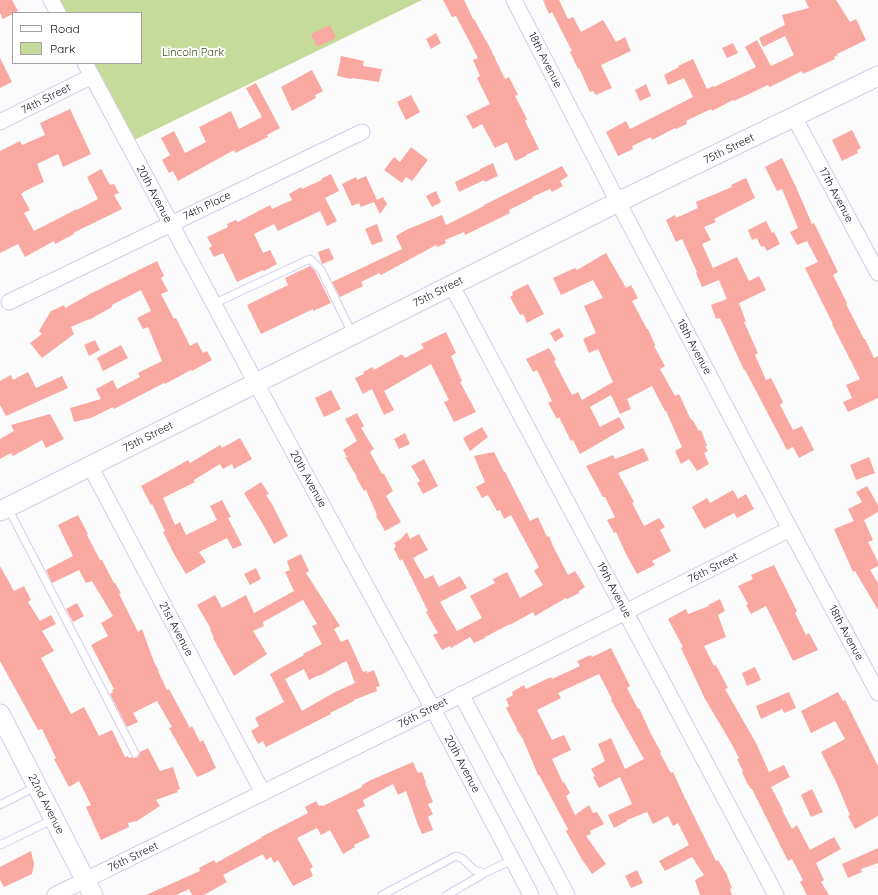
<!DOCTYPE html>
<html>
<head>
<meta charset="utf-8">
<style>
	body { margin:0 }
	#map { position:relative; width:878px; height:895px; overflow:hidden; background:#fbfbfb; font-family:Quicksand,sans-serif }
	canvas { display:block }
	.legend { position:absolute; left:12px; top:12px; width:130px; height:52px; box-sizing:border-box; background:#fff; border:1px solid #a2a1a5; margin:0; padding:5px 7px; list-style:none; font-size:12px; color:#17131e }
	.legend li { display:flex; align-items:center; gap:8px; height:20px }
	.legend b { width:20px; border:1px solid #a2a1a5 }
</style>
</head>
<body>
<div id="map">
<canvas width="878" height="895"></canvas>
<ul class="legend">
<li><b style="height:5px;background:#fff"></b>Road</li>
<li><b style="height:11px;background:#c6db9a"></b>Park</li>
</ul>
</div>
<script>
const c = document.querySelector('canvas').getContext('2d');
c.lineJoin = 'round';
function fillPath(path, color) { c.fillStyle = color; c.fill(path, 'evenodd'); }
const toPath = rows => new Path2D(rows.map(r => 'M' + r).join(''));
function trace(path, color, width, dash) { c.strokeStyle = color; c.lineWidth = width; c.lineCap = dash ? 'butt' : 'round'; c.setLineDash(dash || []); c.stroke(path); }
function label(font, color, halo, rows, align = 'center') {
  c.font = font + ' Quicksand,sans-serif'; c.lineWidth = 4; c.setLineDash([]); c.textBaseline = 'middle'; c.strokeStyle = halo; c.fillStyle = color; for (const [text, x, y, turn = 0] of rows) {
    c.save(); c.translate(x, y); c.rotate((+turn || 0) * Math.PI / 180); c.textAlign = isNaN(turn) ? turn : align; if (halo) c.strokeText(text, 0, 0); c.fillText(text, 0, 0); c.restore();
  }
}
const green = toPath([
	[60,0,422,0,134,140,93,63,141,63,141,13,67,13]
]);
const building = toPath([
	[0,0,12,0,18,11,3,19,0,13],
	[443,0,464,0,473,19,474,19,490,48,505,79,509,77,518,95,515,96,527,119,525,121,539,149,526,155,526,156,515,161,507,142,495,148,482,124,473,129,466,116,490,104,477,78,480,76,473,60,478,58,456,16,452,17],
	[543,0,559,0,568,19,573,17,581,32,603,20,616,42,625,37,631,51,601,65,612,88,596,95,593,91,590,92,579,68,578,69,570,52,572,51,552,12,549,14],
	[805,0,836,0,850,22,856,19,866,40,837,54,838,55,834,57,835,59,803,74,802,71,770,87,768,85,734,101,733,100,712,111,711,109,686,121,687,124,676,129,675,128,652,140,651,137,632,146,633,149,618,156,606,132,626,121,630,129,693,97,684,78,668,85,664,75,679,67,678,66,693,59,707,89,713,86,714,87,756,67,745,47,757,40,771,66,794,55,785,36,763,47,759,38,785,25,782,15,809,8],
	[330,25,336,38,317,47,311,34],
	[436,33,441,43,431,49,426,39],
	[733,43,738,53,727,58,722,48],
	[341,56,364,61,363,66,382,69,379,82,352,78,351,79,337,76],
	[0,58,12,82,0,88],
	[312,70,323,91,315,95,316,98,292,111,281,87],
	[256,83,280,128,267,135,268,137,235,153,234,150,178,181,173,171,169,173,162,160,170,155,161,138,174,131,185,153,206,142,199,127,231,111,239,129,262,117,246,88],
	[646,84,651,96,640,101,635,90],
	[411,95,420,112,406,120,397,102],
	[70,109,91,154,63,167,58,154,37,164,44,182,23,192,23,193,21,194,30,210,24,213,34,231,77,209,77,210,98,199,87,177,101,169,110,185,114,184,119,193,114,195,122,209,73,233,74,234,55,244,54,241,25,257,18,244,0,253,0,151,20,141,22,145,45,135,40,123],
	[852,130,861,148,857,150,858,153,842,161,832,140],
	[411,147,428,160,412,181,406,177,402,183,384,170,394,157,400,162],
	[782,158,796,187,812,224,814,223,838,272,833,275,847,303,846,304,864,339,865,339,874,358,878,356,878,398,848,412,843,402,852,398,846,385,860,379,832,324,833,324,805,268,818,262,807,241,797,245,790,232,798,228,782,189,777,191,765,167],
	[493,163,498,176,485,182,484,180,459,192,455,182,480,170,480,169],
	[562,166,568,176,560,181,563,186,552,192,550,189,532,197,533,198,509,210,510,213,465,235,464,232,445,240,446,243,437,247,436,245,381,275,379,273,361,282,363,286,340,297,332,282,402,249,396,236,406,230,442,215,446,225,484,206,484,205],
	[331,174,339,191,325,198,337,221,327,226,320,211,278,231,274,224,254,234,263,253,270,250,277,264,264,271,263,270,237,282,223,253,214,257,209,248,212,246,207,237,228,227,227,224,236,220,238,222,270,205,272,209,292,200,289,194,301,187,302,189,322,180,321,179],
	[366,176,377,200,383,197,387,204,380,214,374,202,361,207,359,203,352,206,342,184,356,177,357,180],
	[746,178,755,198,714,219,716,222,704,227,711,240,702,244,713,268,737,257,749,281,759,276,766,290,739,303,746,322,744,322,758,353,755,355,766,380,771,378,783,402,780,405,793,430,802,426,814,450,799,458,793,447,787,450,745,370,744,370,720,318,716,319,711,305,727,299,719,280,702,287,696,273,697,272,682,239,676,242,666,220,675,215,676,218,698,208,696,202,732,187,731,185],
	[436,191,441,202,432,207,426,196],
	[766,221,772,233,774,232,780,244,767,251,764,246,761,247,757,238,752,240,748,230],
	[377,224,383,241,372,245,365,229],
	[329,248,334,259,322,264,318,252],
	[606,253,626,288,631,285,638,298,632,301,647,329,648,329,655,345,654,346,665,366,660,369,675,396,679,394,691,420,692,419,699,431,701,430,707,446,705,446,708,451,704,453,709,464,697,471,689,459,681,464,675,451,682,447,666,411,665,411,652,386,627,399,631,409,620,414,611,395,590,407,600,427,619,417,625,428,580,454,573,440,571,441,559,417,557,419,548,403,552,401,537,370,533,372,526,359,549,348,556,360,554,361,572,395,578,392,582,400,613,382,598,349,589,353,583,339,596,333,584,306,603,298,593,280,561,295,553,278,575,268,577,270],
	[157,261,164,276,161,278,168,291,161,294,174,319,176,318,190,346,197,342,203,353,207,351,212,360,192,371,191,370,165,384,164,383,114,409,113,407,91,418,74,422,70,408,101,399,96,389,113,380,117,389,140,377,138,373,162,361,148,327,143,329,137,318,151,311,141,290,112,305,112,307,89,320,89,319,71,327,74,334,42,358,30,343,42,334,39,331,51,311,64,305,65,308,92,293],
	[310,266,315,271,331,303,313,311,313,309,261,334,247,305,288,285,285,278],
	[528,284,544,314,527,323,523,314,520,315,510,297,513,295,512,292],
	[559,328,564,336,555,342,550,333],
	[446,332,456,353,451,356,462,381,460,382,476,412,454,422,444,402,449,400,431,364,384,391,394,410,384,415,372,389,363,394,355,378,364,374,363,372,373,367,374,370,402,354,405,358,424,348,421,344],
	[95,340,100,350,89,356,84,345],
	[121,345,128,358,103,371,97,358],
	[28,372,36,388,62,376,68,388,6,416,0,405,0,381,11,375,13,380],
	[331,390,341,409,324,417,315,398],
	[357,413,364,426,361,428,374,449,370,452,382,474,384,474,393,491,386,496,401,522,385,531,376,516,377,515,366,490,364,491,356,477,357,477,345,457,347,457,343,450,357,441,345,419],
	[50,414,64,439,46,448,42,440,13,456,11,453,0,459,0,439,14,431,11,425],
	[482,427,488,437,470,451,463,438],
	[405,433,410,444,399,449,394,439],
	[240,438,252,459,234,469,232,464,223,469,220,464,194,480,195,482,163,498,175,525,180,522,186,535,217,520,210,506,222,500,231,517,228,518,242,545,233,549,227,538,199,552,206,562,186,574,174,554,163,532,165,531,152,504,151,505,141,486,174,468,188,460,190,463,220,445,222,448],
	[643,448,649,460,618,473,634,502,632,503,644,526,659,518,665,527,660,530,671,551,652,561,655,565,637,574,626,554,616,532,614,533,607,520,615,517,605,497,603,497,586,466,613,455,615,459],
	[494,452,504,472,505,472,530,521,538,517,547,537,549,536,553,546,568,575,575,571,585,587,579,591,579,593,567,599,566,598,535,616,533,612,510,625,510,624,485,637,485,638,474,643,470,637,451,648,450,646,442,650,433,635,438,633,426,612,428,611,402,559,400,561,394,549,396,546,394,543,401,539,407,532,410,539,419,534,428,550,413,558,425,579,433,575,439,587,460,576,467,588,440,602,457,631,482,618,470,596,495,583,493,579,507,572,520,598,543,585,534,571,539,567,511,515,504,519,500,510,497,511,488,495,482,498,476,487,485,482,474,456],
	[869,457,875,473,856,480,850,465],
	[424,459,438,486,423,494,417,483,420,481,411,466],
	[261,482,269,494,266,495,272,504,288,536,274,544,261,521,244,493],
	[867,486,878,505,878,512,864,520,873,540,868,542,878,562,878,566,870,570,878,583,878,610,855,571,853,572,834,529,854,521,848,509,862,502,856,492],
	[733,490,738,499,746,494,754,509,737,518,734,513,704,529,692,507,707,498,710,503],
	[78,515,88,534,87,535,100,560,102,560,114,583,115,583,121,593,119,594,138,632,142,629,154,662,159,671,158,671,167,690,169,689,190,728,192,726,200,742,203,740,216,768,209,772,197,777,169,728,172,727,157,701,133,713,138,722,127,727,110,694,113,692,112,690,114,689,91,645,108,636,101,623,113,616,92,581,86,583,79,570,52,583,46,570,73,556,58,525],
	[301,554,309,571,306,573,340,626,334,629,341,642,348,639,363,672,367,671,367,673,374,670,380,686,376,687,377,691,354,700,354,701,330,713,331,714,266,747,263,741,258,744,251,731,259,726,255,718,284,702,270,674,304,655,303,654,322,644,312,626,317,624,303,600,263,622,264,626,253,631,267,654,234,676,213,638,214,637,210,630,211,629,197,605,215,595,222,608,246,595,254,613,294,591,285,572,290,570,287,561],
	[346,661,346,662,347,662,355,683,335,692,302,711,285,679,304,669,309,680,319,675,319,676],
	[774,565,797,611,795,613,806,635,809,633,818,650,793,661,766,606,751,614,746,605,748,604,738,586,753,579,751,575],
	[0,566,14,591,24,586,31,600,28,602,40,621,51,615,56,624,42,631,54,651,41,658,71,714,84,707,99,736,112,730,125,757,128,756,129,758,132,757,134,758,137,758,139,755,140,752,148,748,160,771,173,767,180,789,177,790,178,792,156,800,160,806,137,821,128,823,129,827,101,840,86,807,91,805,79,781,69,787,54,759,56,758,42,729,38,730,0,661],
	[256,568,261,579,250,585,244,574],
	[720,599,725,611,718,615,726,637,704,646,714,666,716,665,728,688,725,689,756,743,769,772,784,765,790,777,771,787,783,810,782,810,792,829,797,825,810,850,834,837,841,849,816,863,824,880,821,882,829,895,807,895,800,882,803,880,792,859,788,861,752,789,751,789,748,784,748,785,742,772,743,771,737,759,739,758,730,741,705,699,681,648,683,647,668,619,686,609,688,614,709,606,708,605],
	[77,603,84,616,73,622,66,609],
	[611,648,630,686,627,688,638,709,639,708,651,734,661,752,660,753,671,773,673,772,684,796,716,861,718,860,726,873,732,888,730,889,732,895,700,895,695,880,704,875,692,857,665,871,659,861,689,845,678,823,673,826,668,816,653,824,647,812,627,820,627,821,614,828,608,815,632,804,620,777,599,788,593,777,595,776,591,769,605,761,598,744,611,738,625,769,644,759,611,700,612,699,599,674,558,693,561,698,537,710,552,740,564,735,571,750,552,759,563,783,564,782,570,793,566,796,575,815,589,805,593,813,597,812,604,824,590,831,591,834,586,836,606,864,592,874,581,858,566,831,568,829,539,775,538,775,523,739,516,729,517,729,506,708,509,706,506,699,513,695,512,692,524,685,526,689,551,677,552,679,580,666,577,661,591,655,592,657],
	[755,667,761,680,747,686,742,673],
	[789,692,796,708,784,713,782,709,761,719,756,706],
	[838,692,843,701,845,700,878,766,878,816,855,829,848,816,850,815,836,782,821,752,845,739,835,721,811,733,801,711],
	[413,762,418,773,422,772,426,783,425,783,433,802,428,804,433,814,428,817,433,830,422,834,418,825,406,791,398,795,393,784,363,800,365,806,357,810,370,837,354,845,355,847,343,854,330,830,321,835,317,828,297,838,313,867,310,869,313,876,293,886,278,860,274,863,271,857,266,860,263,854,223,875,227,882,204,895,192,895,189,889,176,895,146,895,200,871,199,868,214,860,216,863,261,838,261,837,308,813,305,807,316,801,319,806,322,805,323,806,362,787,362,785,371,780],
	[812,789,823,812,811,817,801,795],
	[878,848,878,863,861,869,862,872,848,878,842,864],
	[31,851,34,864,32,874,4,887,0,880,0,867],
	[637,870,643,883,631,888,625,876]
]);
const service = toPath([
	[213,304,310,259,321,270,353,335],
	[8,508,135,753],
	[0,805,37,786],
	[0,845,54,819],
	[382,895,456,856,463,859,474,870,485,873],
	[447,895,485,873,512,860]
]);
const minor = toPath([
	[51,0,58,13],
	[514,0,618,202,790,529,878,693],
	[85,63,256,383,433,709,531,895],
	[794,117,878,273],
	[0,122,92,76],
	[452,286,776,895],
	[9,302,362,132],
	[90,466,263,793],
	[461,694,567,895],
	[55,895,433,709,790,529]
]);
const tertiary = toPath([
	[0,511,618,202,878,76],
	[0,714,93,895]
]);
const parkNames = [
	["Lincoln Park",193,53]
];
const streetNames = [
	["18th Avenue",545,60,63],
	["74th Street",46,99,-27],
	["75th Street",729,149,-26],
	["20th Avenue",154,194,62],
	["17th Avenue",836,195,62],
	["74th Place",207,206,-26],
	["75th Street",438,292,-27],
	["18th Avenue",694,347,62],
	["75th Street",148,437,-27],
	["20th Avenue",308,479,61],
	["76th Street",713,568,-27],
	["19th Avenue",614,590,62],
	["21st Avenue",176,629,62],
	["18th Avenue",846,633,62],
	["76th Street",423,713,-27],
	["20th Avenue",462,764,62],
	["22nd Avenue",46,804,63],
	["76th Street",133,857,-26]
];
fillPath(green, '#c6db9a');
fillPath(building, '#faa8a2');
trace(service, '#d6cbeb', 9);
trace(minor, '#d6cbeb', 17);
trace(tertiary, '#d6cbeb', 21);
trace(service, '#fff', 7);
trace(minor, '#fff', 15);
trace(tertiary, '#fff', 19);
label('11px', '#3e4c18', '#fff', parkNames);
label('11px', '#17131e', '#fff', streetNames);
</script>
</body>
</html>
